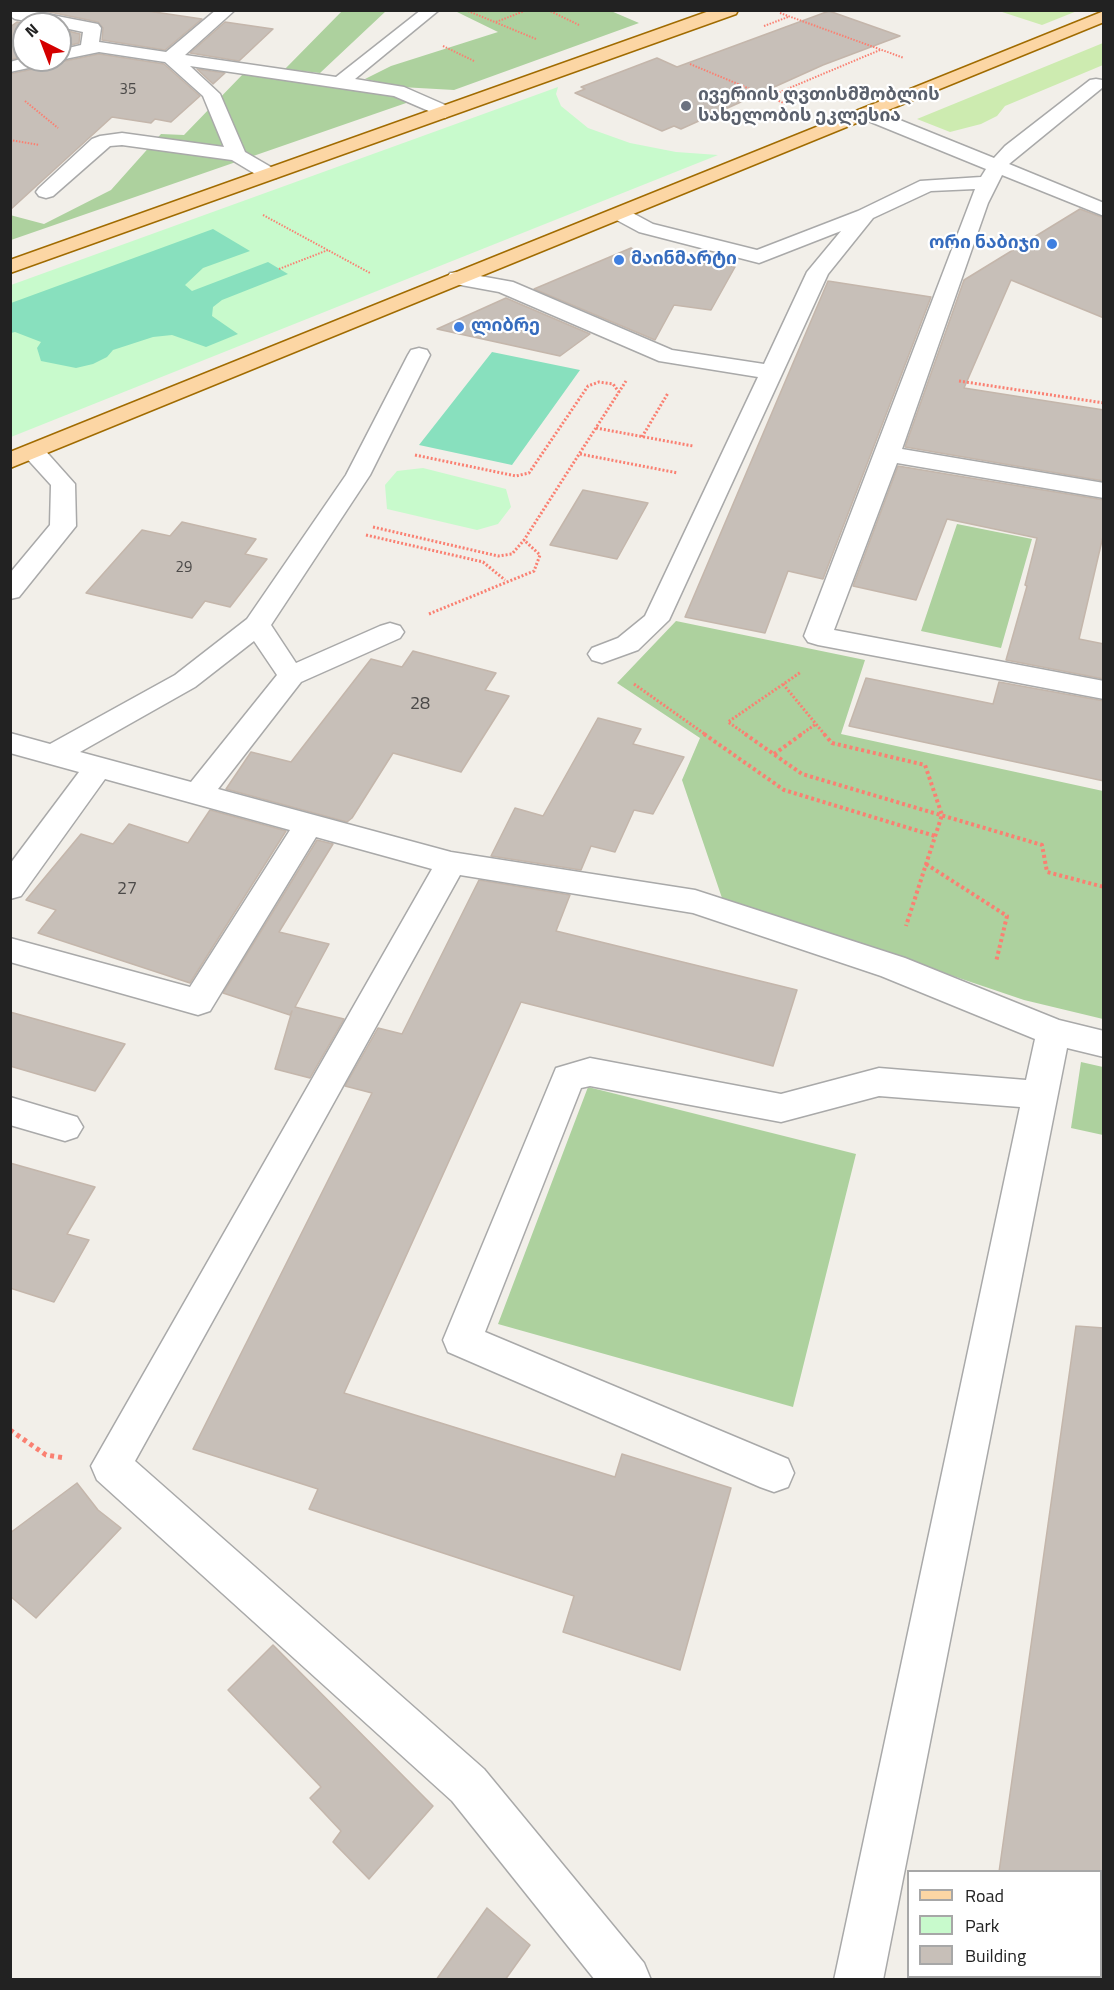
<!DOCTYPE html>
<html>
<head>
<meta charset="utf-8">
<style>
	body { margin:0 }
	#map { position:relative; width:1114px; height:1990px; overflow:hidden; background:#f2efe9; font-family:"Titillium Web",sans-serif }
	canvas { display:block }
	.frame { position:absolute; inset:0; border:12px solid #222; pointer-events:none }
	.legend { position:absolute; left:907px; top:1870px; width:195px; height:108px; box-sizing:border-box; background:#fff; border:2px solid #a7a7a7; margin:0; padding:8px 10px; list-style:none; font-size:18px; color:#222 }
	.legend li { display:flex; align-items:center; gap:12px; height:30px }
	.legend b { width:30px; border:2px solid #a7a7a7 }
	.north { position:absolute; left:12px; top:12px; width:60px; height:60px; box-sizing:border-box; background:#fff; border:2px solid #a7a7a7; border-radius:50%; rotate:318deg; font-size:16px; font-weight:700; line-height:24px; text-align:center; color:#222 }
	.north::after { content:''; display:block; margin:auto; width:21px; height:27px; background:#d40000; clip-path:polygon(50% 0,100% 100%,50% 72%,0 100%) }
</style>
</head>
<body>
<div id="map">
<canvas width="1114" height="1990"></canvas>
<div class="frame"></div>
<ul class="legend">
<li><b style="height:8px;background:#fcd6a4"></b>Road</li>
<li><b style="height:16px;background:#c8facc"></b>Park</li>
<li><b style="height:16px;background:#c7bfb8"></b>Building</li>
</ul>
<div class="north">N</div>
</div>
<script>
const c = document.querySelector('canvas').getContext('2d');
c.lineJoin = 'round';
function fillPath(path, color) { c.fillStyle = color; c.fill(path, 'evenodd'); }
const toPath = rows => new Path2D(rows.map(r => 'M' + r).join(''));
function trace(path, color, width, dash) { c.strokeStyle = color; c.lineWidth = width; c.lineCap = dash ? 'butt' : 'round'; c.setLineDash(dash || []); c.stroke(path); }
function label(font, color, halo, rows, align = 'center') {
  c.font = font + ' "Titillium Web","Noto Sans Georgian",sans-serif'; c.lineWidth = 4.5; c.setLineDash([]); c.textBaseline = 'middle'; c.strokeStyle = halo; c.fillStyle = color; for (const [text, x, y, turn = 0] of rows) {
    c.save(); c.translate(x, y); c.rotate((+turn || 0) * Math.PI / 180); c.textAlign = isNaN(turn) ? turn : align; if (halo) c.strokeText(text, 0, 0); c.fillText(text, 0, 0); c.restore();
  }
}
const grass = toPath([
	[999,11,1077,11,1042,25],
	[1103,43,1103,65,1005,106,997,116,981,124,950,132,917,119]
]);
const forest = toPath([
	[343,10,386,11,320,73,285,69],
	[455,11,611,11,639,23,454,90,401,87,365,79,391,66,498,32],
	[243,74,406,98,409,102,11,240,10,215,44,224,111,190,161,134,184,135],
	[957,524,1032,539,1001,648,921,631],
	[676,621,865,660,841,734,1103,791,1103,1019,1024,1000,722,898,682,780,700,738,617,683],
	[1081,1062,1103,1067,1103,1135,1071,1128],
	[588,1087,856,1154,793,1407,498,1324]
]);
const park = toPath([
	[558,87,556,94,561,106,588,128,630,143,676,152,718,155,11,437,11,285],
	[423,468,506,489,511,507,498,524,477,530,387,509,385,485,397,471]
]);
const pitch = toPath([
	[213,229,250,251,203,268,185,285,192,291,268,262,288,274,222,300,213,307,212,316,238,334,206,347,172,335,153,337,113,350,107,357,93,364,76,368,41,361,37,348,41,342,15,332,11,333,11,303],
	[492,352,580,370,512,465,419,445]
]);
const building = toPath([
	[40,10,141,10,202,19,165,50,102,40,103,28,98,22,40,10],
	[829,11,900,36,823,65,681,129,674,126,662,131,575,93,585,89,581,87,657,58,677,67,829,11],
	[17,22,30,24,24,24,24,56,10,60,10,27,17,22],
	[225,22,273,29,239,61,190,53,225,22],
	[60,29,80,34,79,43,60,48,60,29],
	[99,54,164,64,200,96,171,122,155,119,151,123,112,117,10,210,10,74,47,66,52,60,60,62,99,54],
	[197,69,225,73,213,84,197,69],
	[1080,209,1104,218,1104,318,1011,280,964,388,1104,410,1104,481,905,447,964,280,1080,209],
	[631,248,660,264,664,257,735,267,711,310,674,305,655,340,534,289,631,248],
	[828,281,931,297,823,579,788,571,765,633,685,617,828,281],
	[506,298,590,334,560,356,437,329,506,298],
	[898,466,1104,500,1104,532,1079,639,1104,644,1104,679,1006,660,1027,586,1025,585,1037,538,947,519,916,600,853,586,898,466],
	[583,490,648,503,617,559,550,545,583,490],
	[182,522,256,539,245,554,267,559,230,607,205,601,192,618,86,593,142,530,170,536,182,522],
	[413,651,496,673,485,690,509,696,461,772,393,753,352,818,347,822,226,789,251,752,291,762,371,659,402,667,413,651],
	[866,678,993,704,999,682,1104,701,1104,781,849,726,866,678],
	[598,718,641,729,633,744,684,757,653,814,634,810,615,852,591,846,581,870,491,856,515,808,543,816,598,718],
	[210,810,286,831,190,983,38,933,56,910,26,900,81,834,113,844,129,824,188,843,210,810],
	[317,840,333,844,279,932,329,944,295,1007,344,1019,310,1078,275,1069,292,1011,290,1015,223,993,317,840],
	[479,880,570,895,556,931,797,990,773,1066,521,1002,344,1393,615,1477,622,1454,731,1488,680,1670,563,1632,574,1596,309,1509,318,1489,193,1449,372,1093,345,1086,378,1028,402,1034,479,880],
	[10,1012,125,1044,95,1091,10,1066,10,1012],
	[10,1163,95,1187,67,1234,89,1240,54,1302,10,1288,10,1163],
	[1076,1326,1104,1328,1104,1872,999,1872,1076,1326],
	[77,1483,98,1510,121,1528,36,1618,10,1596,10,1533,77,1483],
	[273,1645,433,1806,369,1879,333,1842,341,1831,310,1798,321,1787,228,1690,273,1645],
	[487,1908,530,1945,505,1980,436,1980,487,1908]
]);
const pathFar3 = toPath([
	[548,10,579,25],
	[468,11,536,39],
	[780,13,904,58],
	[496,22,527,10],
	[764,26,788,17],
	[443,46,474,61],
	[690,64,786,104],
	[768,97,880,50],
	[25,101,58,128],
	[10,140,39,145],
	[263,215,370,273],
	[279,269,328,250]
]);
const pathFar2 = toPath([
	[959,381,1104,403],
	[596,428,693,446],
	[642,437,668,393],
	[580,454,678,473],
	[415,455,516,476,529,473,588,386,599,382,613,384,619,392],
	[373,527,498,556,512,554,524,540,626,381],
	[366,535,483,562,505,580],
	[429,614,534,571,540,555,524,540],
	[634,684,706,735],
	[783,684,825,735],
	[747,735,728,722,801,672],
	[800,735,816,724]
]);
const pathFar1 = toPath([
	[704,734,784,790,935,836],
	[745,734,802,774,1042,845,1047,872,1104,887],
	[824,734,832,743,925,765,942,815,906,926],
	[774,754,802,734],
	[926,864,1007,916,996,962]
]);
const path = toPath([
	[10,1430,46,1455,65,1458]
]);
const minor = toPath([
	[10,10,26,10,98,24,101,28,99,42,166,52,216,10,235,10,185,55,336,77,421,10,439,10,355,79,404,87,452,108,454,112,445,118,394,96,190,66,220,94,245,152,276,170,279,174,276,178,262,178,232,160,122,145,110,146,53,196,46,198,39,196,36,192,39,188,92,139,100,136,122,133,224,147,203,96,165,62,99,52,60,60,59,60,60,50,81,45,83,32,60,27,60,24,42,24,15,19,10,16,10,10],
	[24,58,24,60,50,60,47,64,10,72,10,62,24,58],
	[1096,79,1102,80,1102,88,1009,164,1104,203,1104,216,1002,175,988,203,902,449,1104,483,1104,498,897,463,834,630,1104,681,1104,699,818,645,808,642,804,636,975,189,931,191,873,218,828,274,669,620,638,650,602,663,592,660,588,654,592,648,618,638,645,616,758,377,659,361,499,292,450,283,447,278,450,273,458,272,513,282,672,350,764,364,807,272,841,231,759,263,639,232,613,218,610,214,613,210,627,210,653,224,757,250,858,211,920,181,981,177,986,169,861,118,859,114,861,110,875,110,994,158,1005,146,1090,80,1096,79],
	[419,348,427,350,430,355,370,475,271,625,296,663,380,626,390,623,400,626,404,632,400,638,301,682,218,789,451,852,695,890,905,958,1059,1020,1104,1031,1104,1057,1067,1048,883,1980,834,1980,1020,1107,879,1096,781,1122,590,1086,581,1088,485,1332,788,1459,794,1473,788,1487,774,1492,760,1487,448,1352,443,1340,556,1068,590,1058,781,1094,879,1068,1026,1080,1035,1039,881,976,693,913,460,875,135,1461,484,1769,644,1963,651,1980,595,1980,452,1801,97,1480,91,1466,432,869,316,837,210,1011,198,1015,10,962,10,938,190,987,290,830,105,779,21,896,10,899,10,864,79,772,10,753,10,733,50,744,175,675,247,619,346,475,408,355,411,350,419,348],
	[254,641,277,675,191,782,80,752,195,687,254,641],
	[33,445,42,447,75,484,76,526,19,597,10,599,10,573,50,525,51,485,21,452,24,447,33,445],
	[10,1097,77,1117,83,1127,77,1137,65,1141,10,1125,10,1097]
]);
const major = toPath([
	[712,10,738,10,736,14,10,273,10,260,712,10],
	[1104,11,1104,22,10,468,10,452,1104,11]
]);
const markers = [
	[686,106,6,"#6b7280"],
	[1052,244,6,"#3f7fe0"],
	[619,260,6,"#3f7fe0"],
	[459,327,6,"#3f7fe0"]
];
const farNumbernames = [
	["35",128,90],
	["29",184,568]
];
const farWorshipnames = [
	["ივერიის ღვთისმშობლის",698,96],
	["სახელობის ეკლესია",698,117]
];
const farShopnames = [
	["ორი ნაბიჯი",1040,244,"right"],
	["მაინმარტი",631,260],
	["ლიბრე",471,327]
];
const numberNames = [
	["28",420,705],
	["27",127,890]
];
fillPath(grass, '#cdebb0');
fillPath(forest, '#add19e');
fillPath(park, '#c8facc');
fillPath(pitch, '#88e0be');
fillPath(building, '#c7bfb8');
trace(building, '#c4b6ab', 1.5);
trace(minor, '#a9a9a9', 3);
trace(major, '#a06b00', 3);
trace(pathFar3, '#fa8072', 2, [1.5, 1.5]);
trace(pathFar2, '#fa8072', 3, [2, 2]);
trace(pathFar1, '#fa8072', 4, [3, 3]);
trace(path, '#fa8072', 5, [4, 4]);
fillPath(minor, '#fff');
fillPath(major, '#fcd6a4');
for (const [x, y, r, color] of markers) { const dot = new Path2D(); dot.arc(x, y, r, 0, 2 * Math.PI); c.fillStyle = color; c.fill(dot); trace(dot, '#fff', 2); }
label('15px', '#4b4948', null, farNumbernames);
label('bold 18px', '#5b616d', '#fff', farWorshipnames, 'left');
label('bold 18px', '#366cbe', '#fff', farShopnames, 'left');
label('18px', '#4b4948', null, numberNames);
</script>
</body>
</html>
